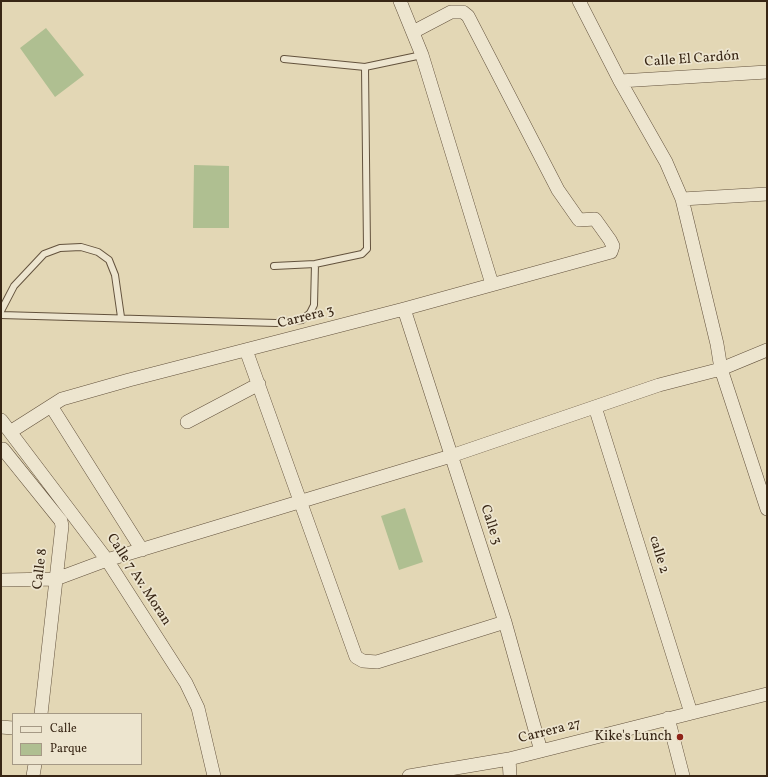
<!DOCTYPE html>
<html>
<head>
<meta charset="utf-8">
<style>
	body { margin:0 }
	#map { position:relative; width:768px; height:777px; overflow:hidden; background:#e3d7b5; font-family:Vollkorn,serif }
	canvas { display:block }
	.frame { position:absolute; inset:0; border:2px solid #382615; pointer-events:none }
	.legend { position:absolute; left:12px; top:713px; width:130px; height:52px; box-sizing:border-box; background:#ede5cf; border:1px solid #a59985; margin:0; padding:5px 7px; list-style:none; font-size:12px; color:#382615 }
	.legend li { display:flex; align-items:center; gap:8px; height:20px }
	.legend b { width:20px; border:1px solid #a59985 }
</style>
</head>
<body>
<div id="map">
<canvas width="768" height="777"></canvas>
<div class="frame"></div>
<ul class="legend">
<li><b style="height:5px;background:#ede5cf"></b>Calle</li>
<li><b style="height:11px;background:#afbf91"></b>Parque</li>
</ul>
</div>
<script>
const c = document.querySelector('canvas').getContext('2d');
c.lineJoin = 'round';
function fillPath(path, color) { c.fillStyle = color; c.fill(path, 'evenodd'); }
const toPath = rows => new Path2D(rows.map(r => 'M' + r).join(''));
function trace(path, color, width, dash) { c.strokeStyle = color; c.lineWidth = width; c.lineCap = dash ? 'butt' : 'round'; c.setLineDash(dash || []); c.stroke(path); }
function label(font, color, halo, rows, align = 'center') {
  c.font = font + ' Vollkorn,serif'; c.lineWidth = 3.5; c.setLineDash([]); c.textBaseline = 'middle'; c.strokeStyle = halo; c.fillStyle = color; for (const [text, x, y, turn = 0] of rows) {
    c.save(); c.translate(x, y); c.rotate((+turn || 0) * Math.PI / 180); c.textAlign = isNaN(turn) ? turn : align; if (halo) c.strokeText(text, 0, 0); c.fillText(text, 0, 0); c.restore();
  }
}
const green = toPath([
	[46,28,84,75,55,97,20,48],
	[194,165,229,166,229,228,193,228],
	[405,508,423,562,399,570,381,516]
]);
const lane = toPath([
	[284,59,365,67,422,55],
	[274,266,315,264,362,254,367,249,365,67],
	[1,311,14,286,44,254,60,248,81,247,98,252,109,260,115,275,121,317],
	[1,315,276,323,302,320,310,313,314,305,315,264]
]);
const street = toPath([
	[400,1,422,55,492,284],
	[579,1,620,81,666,162,682,199,717,344,721,369,767,509],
	[620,81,767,72],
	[682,199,767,194],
	[404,309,505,622,541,751],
	[246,350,356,657,363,661,377,662,505,622],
	[51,406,142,550],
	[595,407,691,713],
	[1,420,107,560,186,683,198,708,214,776],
	[187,422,259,384],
	[10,432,62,399,129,380,404,309,611,252,613,246,610,240,595,219,579,220,558,190,468,16,463,12,451,12,413,32],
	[3,449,61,521,62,526,41,714],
	[1,580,56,579,107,560,451,456,659,385,721,369,767,350],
	[668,718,683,776],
	[1,727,13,728],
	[509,759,510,776],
	[33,776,35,764],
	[409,776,509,759,767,694]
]);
const markers = [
	[680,737,4,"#8f2418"]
];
const streetNames = [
	["Calle El Cardón",692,60,-4],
	["Carrera 3",306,318,-14],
	["Calle 3",490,525,72],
	["calle 2",658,555,73],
	["Calle 8",41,569,-83],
	["Calle 7 Av. Moran",138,580,57],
	["Carrera 27",550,732,-14]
];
const poiNames = [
	["Kike's Lunch",672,737]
];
fillPath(green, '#afbf91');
trace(lane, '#63523d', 8);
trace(street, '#63523d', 14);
trace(lane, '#ede5cf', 6);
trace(street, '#ede5cf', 13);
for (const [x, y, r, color] of markers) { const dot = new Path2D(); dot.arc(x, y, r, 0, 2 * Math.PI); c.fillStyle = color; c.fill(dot); trace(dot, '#ede5cf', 1.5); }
label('14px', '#382615', '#ede5cf', streetNames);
label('14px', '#382615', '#ede5cf', poiNames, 'right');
</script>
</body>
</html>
